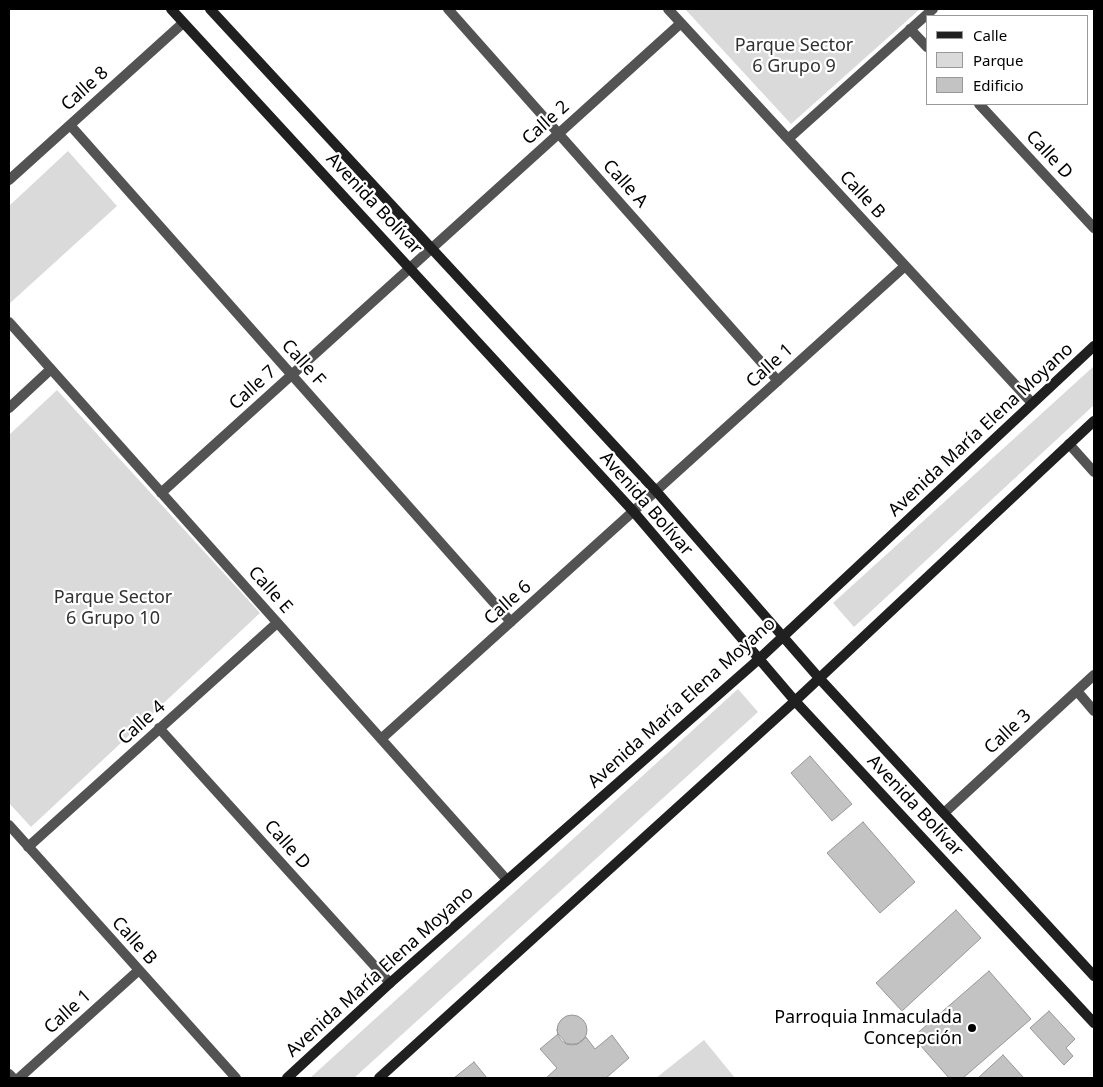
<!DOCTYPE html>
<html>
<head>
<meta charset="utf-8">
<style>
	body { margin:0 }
	#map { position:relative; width:1103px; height:1087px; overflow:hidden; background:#fff; font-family:"Noto Sans",sans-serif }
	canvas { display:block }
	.frame { position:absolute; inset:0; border:10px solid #000; pointer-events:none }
	.legend { position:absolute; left:926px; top:15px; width:162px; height:90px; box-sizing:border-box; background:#fff; border:1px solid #999; margin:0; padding:6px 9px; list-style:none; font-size:15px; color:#000 }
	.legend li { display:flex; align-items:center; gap:10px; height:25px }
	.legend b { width:25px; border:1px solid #999 }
</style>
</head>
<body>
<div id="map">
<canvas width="1103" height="1087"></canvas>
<div class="frame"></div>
<ul class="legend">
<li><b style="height:6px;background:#202020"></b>Calle</li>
<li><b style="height:14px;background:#dadada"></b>Parque</li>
<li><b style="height:14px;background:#c3c3c3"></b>Edificio</li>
</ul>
</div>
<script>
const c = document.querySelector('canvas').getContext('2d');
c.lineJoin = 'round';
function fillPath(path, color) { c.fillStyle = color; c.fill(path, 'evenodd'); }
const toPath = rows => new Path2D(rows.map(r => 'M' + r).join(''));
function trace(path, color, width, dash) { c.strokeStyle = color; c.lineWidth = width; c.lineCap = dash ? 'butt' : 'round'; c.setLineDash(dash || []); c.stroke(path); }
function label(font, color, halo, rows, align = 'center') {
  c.font = font + ' "Noto Sans",sans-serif'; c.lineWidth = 4.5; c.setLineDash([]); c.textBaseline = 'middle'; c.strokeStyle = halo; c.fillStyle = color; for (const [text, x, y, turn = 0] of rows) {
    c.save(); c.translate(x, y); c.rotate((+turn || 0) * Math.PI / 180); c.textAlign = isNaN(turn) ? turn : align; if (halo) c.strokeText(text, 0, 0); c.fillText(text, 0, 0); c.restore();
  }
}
const green = toPath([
	[685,9,920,9,791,124],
	[68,151,117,206,9,304,9,206],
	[1094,366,1094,405,854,627,833,603],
	[57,390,260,613,31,827,9,803,9,435],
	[738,689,758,712,354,1078,310,1078],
	[704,1040,735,1078,656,1078]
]);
const building = toPath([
	[810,756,852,804,832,821,791,773,810,756],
	[863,822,915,882,880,913,827,853,863,822],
	[956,910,981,938,902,1011,876,983,956,910],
	[989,971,1031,1019,963,1078,949,1078,913,1037,989,971],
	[1049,1011,1075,1039,1066,1048,1073,1056,1064,1065,1030,1028,1049,1011],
	'557 1030a15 15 0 1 1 30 0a15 15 0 1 1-30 0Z',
	[558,1034,567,1044,577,1044,586,1037,595,1049,612,1035,629,1058,606,1078,546,1078,557,1068,540,1049,558,1034],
	[1003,1055,1024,1078,978,1078,1003,1055],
	[474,1062,487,1078,454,1078,474,1062]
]);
const street = toPath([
	[448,9,778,381],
	[668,9,1032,403],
	[910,29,927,47],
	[979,104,1094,228],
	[70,125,511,622],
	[788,139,933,9],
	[9,180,183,23],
	[9,322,507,880],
	[9,408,51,369],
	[1069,444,1094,472],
	[161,493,681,23],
	[1077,691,1094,711],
	[159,728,390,983],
	[381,739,905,266],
	[944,813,1094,675],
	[9,825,236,1078],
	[28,847,277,623],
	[9,1074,13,1078],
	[19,1078,139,970]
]);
const secondary = toPath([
	[171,9,633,511,795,701,1094,1023],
	[210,9,656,491,819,678,1094,976],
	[287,1078,390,983,759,659,1094,346],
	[379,1078,795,701,1094,421]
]);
const markers = [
	[972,1028,5,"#000"]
];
const parkNames = [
	["Parque Sector",794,46],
	["6 Grupo 9",794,67],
	["Parque Sector",113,598],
	["6 Grupo 10",113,619]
];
const streetNames = [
	["Calle 8",85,89,-42],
	["Calle 2",546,123,-42],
	["Calle D",1049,155,47],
	["Calle A",625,184,48],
	["Calle B",862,195,47],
	["Avenida Bolívar",374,204,47],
	["Calle F",303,363,48],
	["Calle 1",770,366,-42],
	["Calle 7",253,388,-42],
	["Avenida María Elena Moyano",981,430,-43],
	["Avenida Bolívar",646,504,49],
	["Calle E",270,590,48],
	["Calle 6",508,603,-42],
	["Avenida María Elena Moyano",682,703,-42],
	["Calle 4",142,723,-42],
	["Calle 3",1008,732,-43],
	["Avenida Bolívar",915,806,47],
	["Calle D",287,845,48],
	["Calle B",134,941,48],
	["Avenida María Elena Moyano",380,972,-42],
	["Calle 1",68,1012,-42]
];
const poiNames = [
	["Parroquia Inmaculada",962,1018],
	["Concepción",962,1039]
];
fillPath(green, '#dadada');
fillPath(building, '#c3c3c3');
trace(building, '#979797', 1);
trace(street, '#535353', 10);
trace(secondary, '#202020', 10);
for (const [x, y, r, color] of markers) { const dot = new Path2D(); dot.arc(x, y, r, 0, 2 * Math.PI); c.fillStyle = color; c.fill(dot); trace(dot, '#fff', 2); }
label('18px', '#313131', '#fff', parkNames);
label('18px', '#000', '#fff', streetNames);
label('18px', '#000', '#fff', poiNames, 'right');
</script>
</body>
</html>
